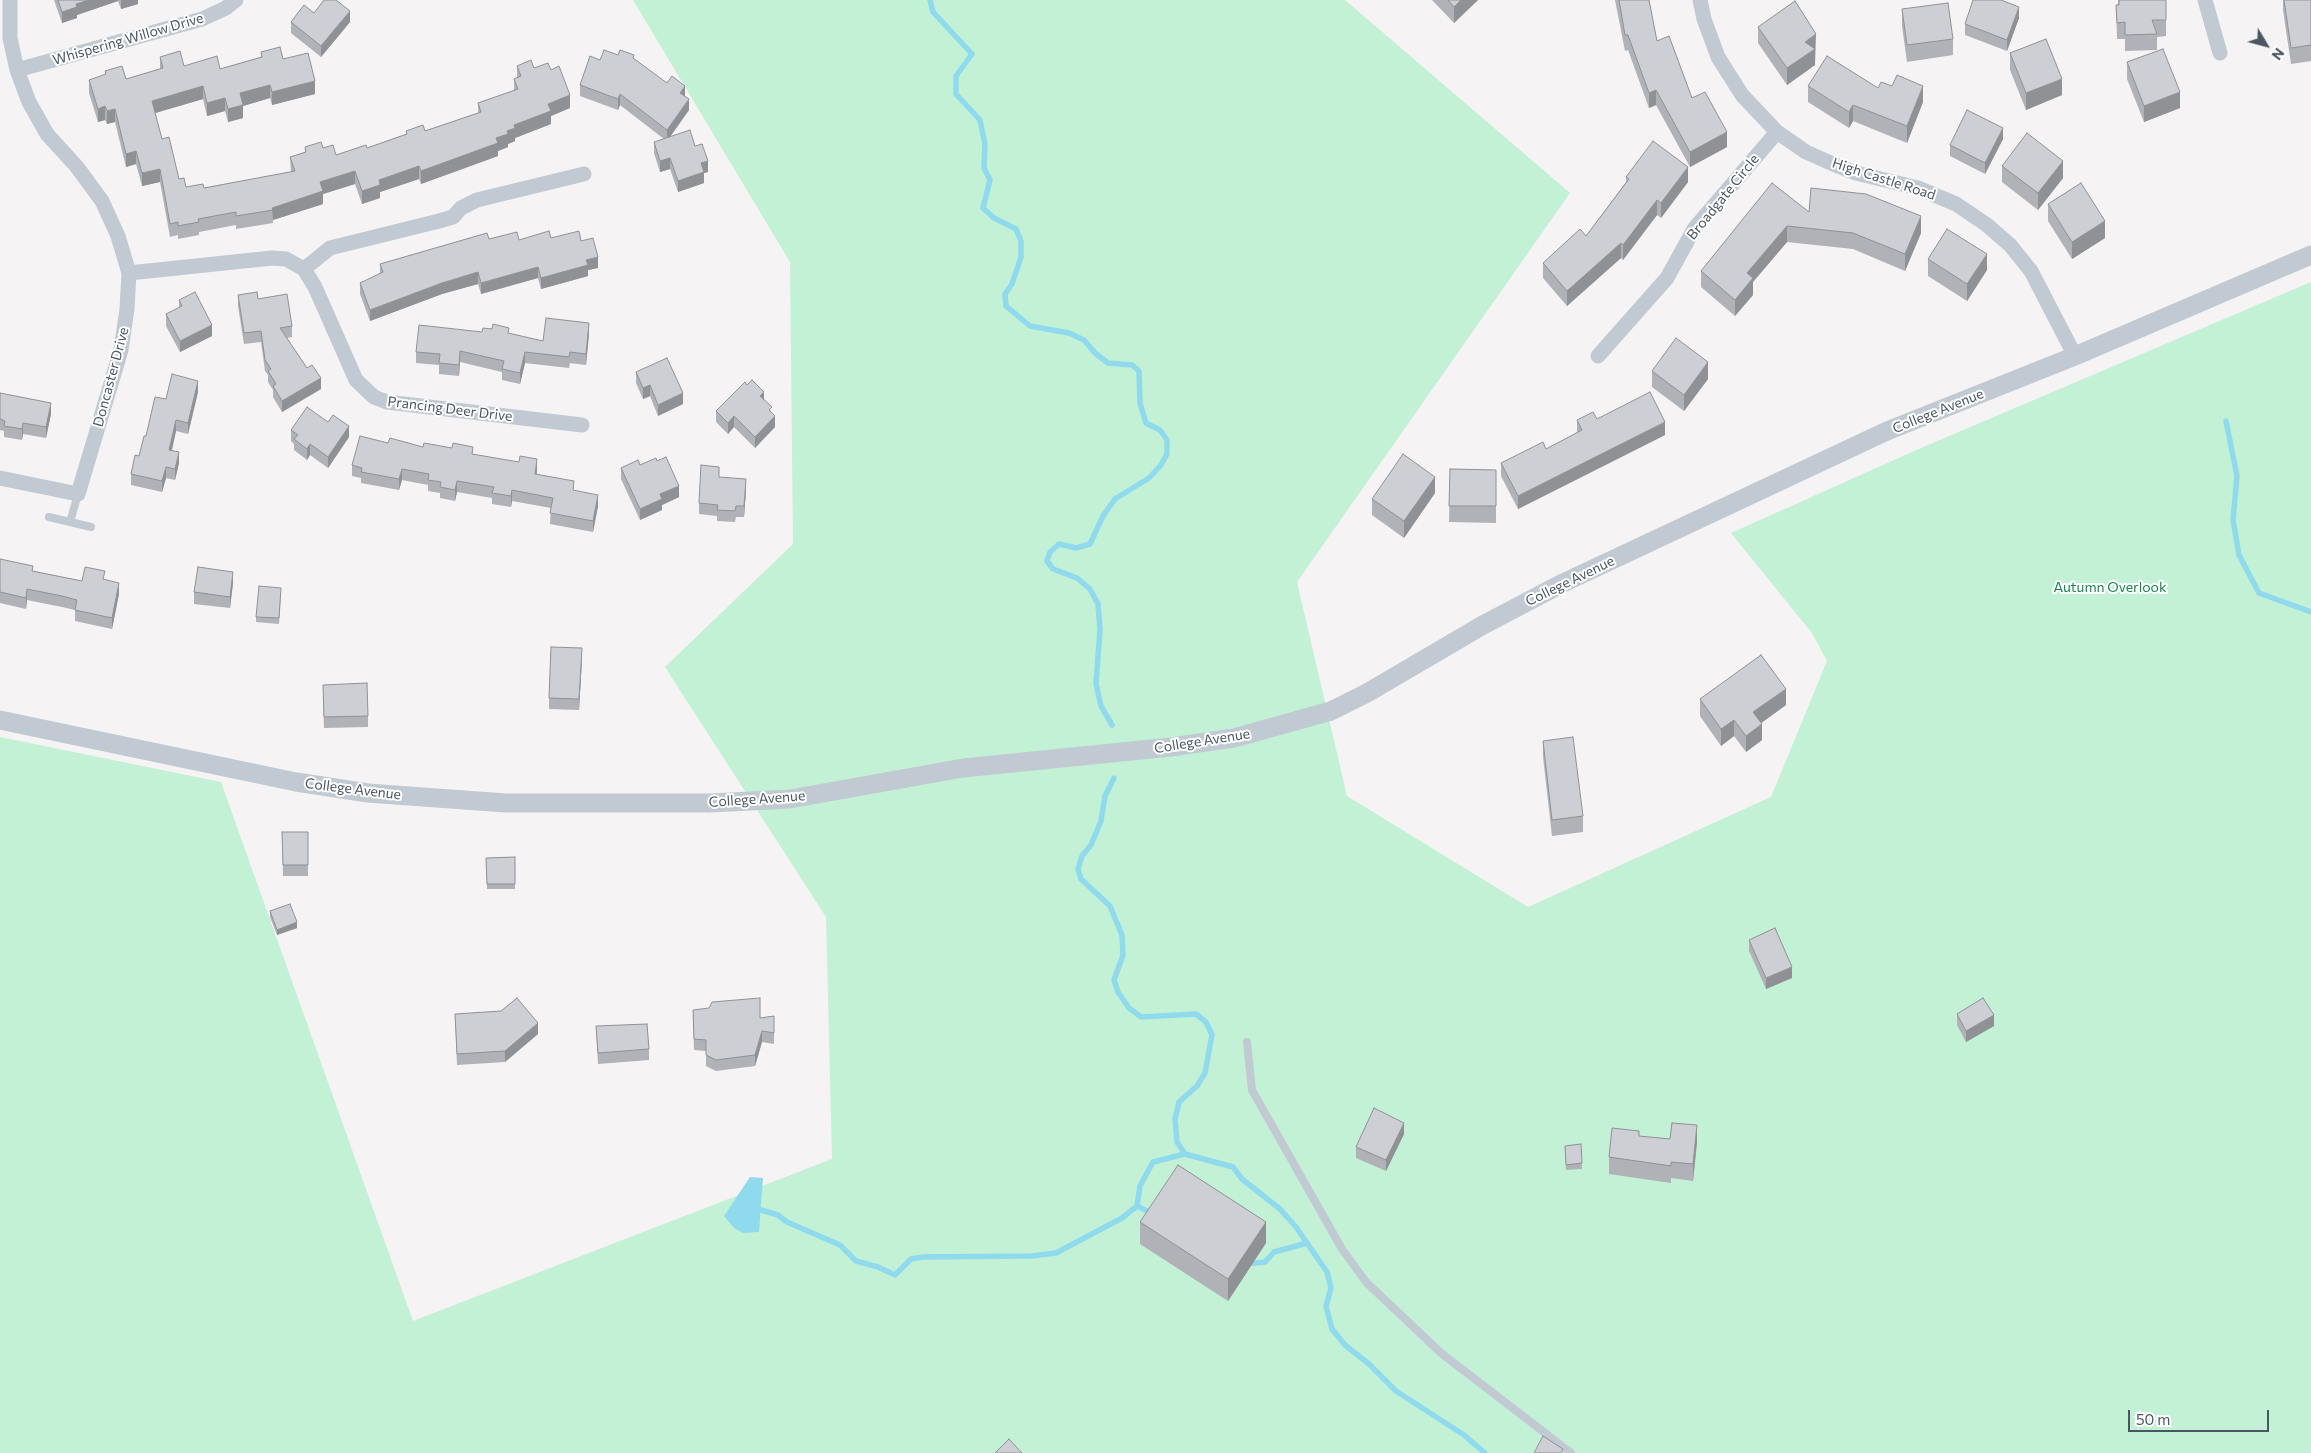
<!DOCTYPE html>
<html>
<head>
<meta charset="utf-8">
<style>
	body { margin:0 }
	#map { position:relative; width:2311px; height:1453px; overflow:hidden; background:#f5f3f3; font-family:Commissioner,sans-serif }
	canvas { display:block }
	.north { position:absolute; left:2241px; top:20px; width:50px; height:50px; -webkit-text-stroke:4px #fff; paint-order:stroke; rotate:127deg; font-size:14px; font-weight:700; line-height:20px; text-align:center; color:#4a5661 }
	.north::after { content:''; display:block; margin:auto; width:18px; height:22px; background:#4a5661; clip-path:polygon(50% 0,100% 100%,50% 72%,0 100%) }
	.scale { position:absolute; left:2128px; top:1410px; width:141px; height:22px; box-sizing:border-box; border:2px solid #4a5661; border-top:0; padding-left:6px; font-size:15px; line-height:18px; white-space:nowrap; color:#4a5661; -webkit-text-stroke:4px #fff; paint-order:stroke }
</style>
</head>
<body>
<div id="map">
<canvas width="2311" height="1453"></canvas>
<div class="north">N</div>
<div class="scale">50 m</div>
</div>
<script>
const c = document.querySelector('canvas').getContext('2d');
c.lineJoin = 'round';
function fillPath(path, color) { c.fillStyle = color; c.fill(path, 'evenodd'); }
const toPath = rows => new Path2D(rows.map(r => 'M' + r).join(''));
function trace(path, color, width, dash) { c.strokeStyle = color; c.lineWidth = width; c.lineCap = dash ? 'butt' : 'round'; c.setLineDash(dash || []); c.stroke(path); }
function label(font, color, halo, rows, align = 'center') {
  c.font = font + ' Commissioner,sans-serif'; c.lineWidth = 4; c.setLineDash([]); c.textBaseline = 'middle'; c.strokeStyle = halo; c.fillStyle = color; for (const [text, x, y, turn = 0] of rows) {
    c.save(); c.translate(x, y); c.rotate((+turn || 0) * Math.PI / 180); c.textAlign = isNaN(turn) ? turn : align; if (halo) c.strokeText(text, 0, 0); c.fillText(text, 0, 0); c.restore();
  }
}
const green = toPath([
	[633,0,1345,0,1570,193,1297,582,1347,796,1528,907,1771,797,1827,661,1812,633,1731,533,1921,448,2311,282,2311,1453,0,1453,0,737,221,782,413,1321,832,1159,826,917,665,667,793,544,790,262]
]);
const water = toPath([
	[750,1177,763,1178,759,1232,743,1233,734,1228,724,1216]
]);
const stream = toPath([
	[930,0,933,12,972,54,956,76,956,94,980,120,985,144,984,168,990,180,983,208,994,218,1016,229,1021,241,1021,257,1012,284,1005,294,1006,306,1030,326,1069,333,1084,340,1095,353,1108,363,1132,365,1139,371,1140,403,1146,423,1160,430,1167,440,1167,454,1161,465,1149,478,1115,499,1103,516,1090,544,1076,548,1059,544,1050,552,1047,561,1053,569,1077,578,1090,589,1098,604,1100,629,1096,684,1101,706,1112,725],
	[2226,421,2237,476,2233,520,2239,555,2259,593,2311,612],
	[1114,778,1105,796,1101,821,1091,845,1082,856,1078,869,1081,879,1110,906,1122,935,1123,955,1114,980,1118,992,1129,1008,1141,1017,1196,1014,1206,1022,1212,1035,1205,1073,1197,1086,1179,1102,1175,1119,1177,1142,1185,1154,1233,1167,1242,1179,1280,1209,1296,1227,1327,1272,1331,1288,1326,1306,1332,1329,1345,1345,1369,1364,1396,1391,1464,1435,1485,1453],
	[1137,1206,1153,1214],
	[761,1210,778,1215,787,1222,840,1245,856,1261,878,1267,895,1275,911,1259,923,1257,1031,1256,1056,1253,1122,1218,1137,1206,1140,1186,1153,1162,1185,1154],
	[1246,1264,1265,1262,1274,1252,1307,1243]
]);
const service = toPath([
	[49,517,91,527],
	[70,522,78,494],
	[1247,1042,1252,1090,1342,1249,1366,1282,1441,1353,1571,1453]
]);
const minor = toPath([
	[1700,0,1704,19,1718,57,1742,95,1777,132,1806,152,1833,164,1856,173,1918,188,1956,204,1987,225,2010,245,2031,271,2075,356],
	[2205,0,2220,53],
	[17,70,202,19,226,8,236,0],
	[304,269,330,248,439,221,453,217,461,208,477,200,584,174],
	[129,273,272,258,286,259,304,269,315,287,356,380,374,397,387,402,582,425],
	[1598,356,1667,278,1694,229,1777,132],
	[0,478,78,494,121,350,127,309,129,273,118,236,102,201,77,167,47,134,29,102,17,70,10,38,10,0]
]);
const tertiary = toPath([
	[0,720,296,782,368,793,506,803,710,803,790,799,963,768,1171,747,1234,738,1331,711,1367,693,1483,625,1563,583,1887,431,2075,356,2311,255]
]);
const wall = toPath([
	[54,0,138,0,138,4,121,9,118,1,77,15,77,18,62,23],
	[1432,0,1478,0,1454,23],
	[1615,0,1649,0,1657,41,1692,98,1727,147,1690,167,1656,105,1649,108,1628,50,1625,51],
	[2118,0,2166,0,2166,36,2157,37,2157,50,2125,51,2125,39,2117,39,2116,5,2118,5],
	[2283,0,2311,0,2311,61,2291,64,2283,10],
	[1902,9,1953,39,1953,55,1907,62,1902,26],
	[314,13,350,22,321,57,291,33,291,22],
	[2019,18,2007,51,1965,35,1965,24],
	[1758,27,1816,50,1815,51,1815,65,1787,85,1758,43],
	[261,52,283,59,315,94,272,105,270,98,243,106,243,118,228,122,225,111,207,116,203,99,155,113,162,139,179,179,186,187,204,188,291,172,290,157,305,152,305,147,323,148,336,155,367,148,406,134,406,131,425,131,478,113,478,103,514,91,514,79,517,78,517,66,551,70,570,108,551,116,551,124,515,138,515,141,508,144,508,147,498,151,498,156,421,184,419,179,380,192,380,198,362,204,355,184,323,194,323,204,273,220,273,223,236,229,236,225,199,232,199,235,178,239,178,235,170,237,160,182,142,186,136,164,126,167,115,122,107,124,105,120,98,122,89,93,89,80,105,75,105,71,126,79,160,69,160,57,184,66,220,69,261,57],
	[2010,53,2062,95,2026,110,2010,70],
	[618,55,634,59,685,96,689,110,670,137,695,146,708,172,704,173,704,183,678,192,670,169,660,172,654,153,654,142,664,139,620,105,618,110,580,96,580,85,600,60],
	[2127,62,2180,108,2144,122,2127,79],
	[1808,86,1878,88,1923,102,1907,143,1853,121,1849,128,1808,102],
	[2003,139,1985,174,1950,156,1950,145],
	[2002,166,2063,178,2038,210,2002,182],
	[1626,177,1688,182,1661,218,1657,215,1623,260,1621,258,1567,306,1543,278,1543,263,1586,236,1626,182],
	[2048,204,2105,238,2072,259,2048,221],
	[1809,212,1921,233,1905,271,1853,249,1787,242,1753,282,1753,295,1735,316,1701,287,1701,271],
	[551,238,581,241,598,268,588,270,588,276,541,289,538,278,481,294,478,284,442,294,370,321,360,294,360,283,380,274,380,264,489,239,519,240],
	[1928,259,1987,270,1967,301,1928,276],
	[238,295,258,299,292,326,292,337,287,338,321,389,282,412,273,397,273,390,268,382,268,375,265,371,261,342,244,344,238,306],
	[179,300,212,336,180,352,166,326,166,314,179,308],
	[482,332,509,334,543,341,589,334,586,365,570,363,569,368,525,363,520,384,502,380,502,372,460,362,459,376,439,374,439,365,416,363,416,352],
	[1652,371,1708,379,1684,411,1652,387],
	[636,372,683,404,658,416,650,396,643,399,636,383],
	[198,392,188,434,176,431,172,451,179,463,175,480,166,478,162,492,131,485,131,474,139,456,146,436,166,399],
	[0,393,51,414,46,438,23,434,22,440,4,437,4,431,0,430],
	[764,399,772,413,775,427,755,448,734,427,728,434,716,422,716,411],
	[1597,419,1665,435,1518,509,1501,476,1501,463,1546,449,1577,433,1577,420],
	[291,430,349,437,328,468,310,455,307,460,294,450,294,444,291,441],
	[388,443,423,447,473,454,537,470,537,474,574,491,598,506,593,532,550,524,551,508,512,501,511,507,492,504,492,498,457,492,455,501,440,498,440,493,428,491,428,485,402,480,399,490,361,483,361,478,352,476,352,465],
	[640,465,679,497,662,505,662,510,640,520,621,479,621,468],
	[1450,469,1496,470,1496,523,1449,522],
	[719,477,746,490,744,517,736,517,735,522,717,521,717,516,699,514,699,503],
	[1435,493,1404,538,1372,515,1372,499],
	[0,559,33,571,82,581,105,580,119,594,112,629,75,621,75,610,62,607,27,600,26,609,0,603],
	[233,583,230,608,194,604,194,592],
	[281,593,279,624,256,622,256,617],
	[582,659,579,710,549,709,549,698],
	[323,696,368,716,368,727,324,728],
	[1700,699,1786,705,1761,723,1762,740,1746,752,1734,736,1721,746,1700,716],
	[1543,741,1583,816,1583,832,1552,836,1543,757],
	[282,832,308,832,308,876,283,876],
	[515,857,515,889,487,889,486,858],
	[270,911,297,928,277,935,270,917],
	[1749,940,1792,978,1766,989,1749,951],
	[693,1010,760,1018,774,1016,774,1044,762,1042,755,1066,716,1071,706,1066,706,1051,694,1050],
	[455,1014,538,1034,505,1062,457,1065],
	[1957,1014,1994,1026,1966,1042,1957,1025],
	[596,1026,649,1049,649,1060,598,1064],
	[1404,1134,1386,1171,1356,1158,1356,1147],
	[1639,1136,1697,1142,1693,1181,1671,1178,1671,1183,1609,1174,1609,1157],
	[1565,1146,1582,1163,1582,1169,1566,1170],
	[1140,1222,1266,1243,1228,1301,1140,1244]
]);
const shadedWall = toPath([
	[89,0,118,0,118,1,77,15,77,18,62,23,62,12,76,4],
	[121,0,138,0,138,4,121,9],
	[1461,0,1478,0,1454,23,1454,7],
	[2019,7,2019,18,2007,51,2007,40],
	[350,11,350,22,321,57,321,46],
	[1816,34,1815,65,1787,85,1787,68,1805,42],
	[2062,79,2062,95,2026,110,2026,93],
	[315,81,315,94,272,105,272,92],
	[270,85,270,98,243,106,243,118,228,122,228,109,240,93],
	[203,86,203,99,152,114,152,101],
	[685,86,685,97,680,93],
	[1923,86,1923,102,1907,143,1907,126],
	[1656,90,1656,105,1649,108,1649,93],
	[2180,92,2180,108,2144,122,2144,106],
	[620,94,620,105,618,110,618,99],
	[570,95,570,108,551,116,551,124,515,138,515,141,508,144,508,147,498,151,498,156,421,184,421,171,496,138,514,125,548,104],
	[225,98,225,111,207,116,207,103],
	[689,99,689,110,667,141,667,130],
	[1853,105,1853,121,1849,128,1849,112],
	[105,106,105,120,98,122,98,109],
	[115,109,115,122,107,124,107,111],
	[2003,128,2003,139,1985,174,1985,163],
	[1727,132,1727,147,1690,167,1690,152],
	[136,151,136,164,126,167,126,154],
	[670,158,670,169,660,172,660,161],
	[708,161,708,172,704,173,704,183,678,192,678,181,701,163],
	[2063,161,2063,178,2038,210,2038,193],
	[419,166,419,179,380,192,380,198,362,204,362,191,379,180],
	[1688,167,1688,182,1661,218,1661,203],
	[160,169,160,182,142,186,142,173],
	[355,171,355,184,323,194,323,204,273,220,272,208,320,182],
	[1657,200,1657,215,1623,260,1623,245],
	[1921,216,1921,233,1905,271,1905,254],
	[2105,221,2105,238,2072,259,2072,242],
	[1787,226,1787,242,1753,282,1753,295,1735,316,1735,300,1747,273],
	[1621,243,1621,258,1567,306,1567,291],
	[1987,254,1987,270,1967,301,1967,284],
	[598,257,598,268,588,270,588,276,541,289,541,278,586,260],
	[538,267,538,278,481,294,481,283],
	[478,272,478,284,442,294,370,321,370,310,442,283],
	[589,323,589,334,586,365,586,354],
	[212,325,212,336,180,352,180,341],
	[460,351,460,362,459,376,459,365],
	[525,352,525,363,520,384,520,373],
	[1708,362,1708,379,1684,411,1684,395],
	[321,378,321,389,282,412,282,401],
	[198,381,198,392,188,434,188,423],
	[650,385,650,396,643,399,643,388],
	[764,392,764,403,760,396],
	[683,393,683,404,658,416,658,405],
	[51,403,51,414,46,438,46,427],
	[734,416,734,427,728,434,728,423],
	[775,416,775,427,755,448,755,437],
	[176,420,176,431,169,461,169,450],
	[1665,422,1665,435,1518,509,1518,496],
	[23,423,23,434,22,440,22,429],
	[349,426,349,437,328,468,328,457],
	[310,444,310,455,307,460,307,449],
	[179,452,179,463,175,480,175,469],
	[537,459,537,470,535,485,535,474],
	[166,467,166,478,162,492,162,481],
	[402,469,402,480,399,490,399,479],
	[1435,477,1435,493,1404,538,1404,521],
	[746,479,746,490,744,517,744,506],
	[457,481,457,492,455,501,455,490],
	[679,486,679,497,662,505,662,510,640,520,640,509,660,494],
	[512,490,512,501,511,507,511,496],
	[598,495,598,506,593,532,593,521],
	[233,572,233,583,230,608,230,597],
	[119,583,119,594,112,629,112,618],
	[27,589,27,600,26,609,26,598],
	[582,648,582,659,579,710,579,699],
	[1786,689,1786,705,1753,729,1753,712],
	[1734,720,1734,736,1721,746,1721,729],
	[1762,724,1762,740,1746,752,1746,736],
	[297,922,297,928,277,935,277,930],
	[1792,967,1792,978,1766,989,1766,978],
	[1994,1015,1994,1026,1966,1042,1966,1031],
	[538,1023,538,1034,505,1062,505,1051],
	[762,1031,762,1042,755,1066,755,1055],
	[1404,1123,1404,1134,1386,1171,1386,1160],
	[1697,1125,1697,1142,1693,1181,1693,1164],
	[1266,1222,1266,1243,1228,1301,1228,1279]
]);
const building = toPath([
	[58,0,89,0,76,4,77,7,62,12,58,0],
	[324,0,336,0,350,11,321,46,291,22,304,5,314,13,324,0],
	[1448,0,1461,0,1454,7,1448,0],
	[1619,0,1649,0,1657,41,1669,36,1692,98,1705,92,1727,132,1690,152,1656,90,1649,93,1628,35,1625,35,1619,0],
	[1973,0,2001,0,2019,7,2007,40,1965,24,1973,0],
	[2119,0,2166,0,2166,20,2152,20,2157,34,2125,35,2125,22,2117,23,2116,5,2119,5,2119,0],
	[2284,0,2311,0,2311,45,2291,48,2284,0],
	[1795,1,1816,34,1805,42,1815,49,1787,68,1758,27,1795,1],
	[1948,3,1953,39,1907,45,1902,9,1948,3],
	[2046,39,2062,79,2026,93,2010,53,2046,39],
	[280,47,283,59,308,53,315,81,272,92,270,85,240,93,243,105,228,109,225,98,207,103,203,86,152,101,162,139,169,137,179,179,184,178,186,187,203,184,204,188,295,171,290,157,306,152,305,147,321,142,323,148,333,145,336,155,366,145,367,148,407,134,406,131,423,125,425,131,481,112,478,103,518,89,514,79,521,76,517,66,531,60,534,68,548,63,551,70,559,66,570,95,548,104,551,111,514,125,515,128,507,131,508,134,496,138,498,143,421,171,419,166,379,180,380,185,362,191,355,171,320,182,323,191,272,208,273,210,236,216,236,212,198,219,199,222,178,226,178,222,170,224,160,169,142,173,136,151,126,154,115,109,107,111,105,106,98,109,89,80,106,74,105,71,122,66,126,79,163,68,160,57,180,51,184,66,217,56,220,69,262,57,261,52,280,47],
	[2163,49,2180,92,2144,106,2127,62,2163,49],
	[604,50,618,55,620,50,634,55,633,58,667,83,672,76,685,86,680,93,689,99,667,130,620,94,618,99,580,85,590,56,600,60,604,50],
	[1827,56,1878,88,1881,82,1892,86,1897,75,1923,86,1907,126,1853,105,1849,112,1808,86,1827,56],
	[1967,110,2003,128,1985,163,1950,145,1967,110],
	[690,130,695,146,702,144,708,161,701,163,704,172,678,181,670,158,660,161,654,142,690,130],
	[2027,133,2063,161,2038,193,2002,166,2027,133],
	[1653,141,1688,167,1661,203,1657,200,1623,245,1621,243,1567,291,1543,263,1580,229,1586,236,1629,179,1626,177,1653,141],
	[1772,183,1809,212,1811,188,1866,194,1921,216,1905,254,1853,233,1787,226,1747,273,1753,278,1735,300,1701,271,1772,183],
	[2081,183,2105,221,2072,242,2048,204,2081,183],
	[1947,229,1987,254,1967,284,1928,259,1947,229],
	[549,231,551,238,579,231,581,241,593,238,598,257,586,260,588,265,541,278,538,267,481,283,478,272,442,283,370,310,360,283,383,272,380,264,487,233,489,239,517,232,519,240,549,231],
	[195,292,212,325,180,341,166,314,182,306,179,300,195,292],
	[257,292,258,299,287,294,292,326,280,328,307,368,312,365,321,378,282,401,273,386,276,384,268,371,271,369,265,360,261,331,244,333,238,295,257,292],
	[546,318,589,323,586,354,570,352,569,357,525,352,520,373,502,369,504,361,460,351,459,365,439,363,440,354,416,352,419,325,482,332,483,328,492,329,493,324,509,328,508,333,543,341,546,318],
	[1676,338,1708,362,1684,395,1652,371,1676,338],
	[667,358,683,393,658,405,650,385,643,388,636,372,667,358],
	[172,374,198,381,188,423,176,420,169,450,179,452,175,469,166,467,162,481,131,474,135,455,139,456,144,436,146,436,155,397,166,399,172,374],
	[752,380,764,392,760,396,772,407,769,410,775,416,755,437,734,416,728,423,716,411,745,382,747,385,752,380],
	[1650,392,1665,422,1518,496,1501,463,1543,442,1546,449,1582,430,1577,420,1593,412,1597,419,1650,392],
	[0,393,51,403,46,427,23,423,22,429,4,426,5,421,0,419,0,393],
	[307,407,328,422,333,415,349,426,328,457,310,444,307,449,294,439,298,435,291,430,307,407],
	[360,436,388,443,390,438,423,447,424,443,452,448,453,443,473,447,472,454,519,462,520,456,537,459,535,474,574,481,573,490,598,495,593,521,550,513,553,498,512,490,511,496,492,493,494,487,457,481,455,490,440,487,441,482,428,480,429,474,402,469,399,479,361,472,362,468,352,465,360,436],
	[1403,454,1435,477,1404,521,1372,499,1403,454],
	[666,457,679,486,660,494,662,499,640,509,621,468,638,460,640,465,656,458,657,461,666,457],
	[701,465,719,467,719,477,746,479,744,506,736,506,735,511,717,510,718,505,699,503,701,465],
	[1450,469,1496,470,1496,506,1449,506,1450,469],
	[0,559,33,566,32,571,82,581,85,567,105,571,103,579,119,583,112,618,75,610,77,600,62,596,27,589,26,598,0,592,0,559],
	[198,567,233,572,230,597,194,592,198,567],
	[259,586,281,588,279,618,256,617,259,586],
	[551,647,582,648,579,699,549,698,551,647],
	[1761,655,1786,689,1753,712,1762,724,1746,736,1734,720,1721,729,1700,699,1761,655],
	[367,683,368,716,324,717,323,685,367,683],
	[1573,737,1583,816,1552,820,1543,741,1573,737],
	[282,832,308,832,308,865,283,865,282,832],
	[515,857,515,884,487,884,486,858,515,857],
	[290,904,297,922,277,930,270,911,290,904],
	[1775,928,1792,967,1766,978,1749,940,1775,928],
	[517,998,538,1023,505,1051,457,1054,455,1014,501,1011,517,998],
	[760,998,760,1018,774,1016,774,1033,762,1031,755,1055,716,1060,706,1055,706,1040,694,1039,693,1010,709,1008,712,1002,760,998],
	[1983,998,1994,1015,1966,1031,1957,1014,1983,998],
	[647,1024,649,1049,598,1053,596,1026,647,1024],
	[1374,1108,1404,1123,1386,1160,1356,1147,1374,1108],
	[1672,1123,1697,1125,1693,1164,1671,1162,1671,1166,1609,1157,1612,1128,1639,1131,1639,1136,1670,1139,1672,1123],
	[1581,1144,1582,1163,1566,1165,1565,1146,1581,1144],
	[1178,1165,1266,1222,1228,1279,1140,1222,1178,1165],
	[1543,1436,1563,1449,1561,1453,1534,1453,1543,1436],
	[1009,1439,1022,1453,995,1453,1009,1439]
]);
const streetNames = [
	["Whispering Willow Drive",128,39,-16],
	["High Castle Road",1884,179,18],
	["Broadgate Circle",1723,197,-51],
	["Doncaster Drive",111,377,-75],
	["Prancing Deer Drive",450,409,7],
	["College Avenue",1938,411,-22],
	["College Avenue",1570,581,-26],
	["College Avenue",1202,741,-9],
	["College Avenue",353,789,7],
	["College Avenue",757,799,-4]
];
const parkNames = [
	["Autumn Overlook",2110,587]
];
fillPath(green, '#c3f1d5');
fillPath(water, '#90daee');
trace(stream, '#90daee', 5.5);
trace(service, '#c1cad2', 8);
trace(minor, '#c1cad2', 15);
trace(tertiary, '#c1cad2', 19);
fillPath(wall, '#b0b2b7');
fillPath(shadedWall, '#909195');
fillPath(building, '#cdcfd5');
trace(building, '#909195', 1);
label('14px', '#4a5661', '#fff', streetNames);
label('14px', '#17864f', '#fff', parkNames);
</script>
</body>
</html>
